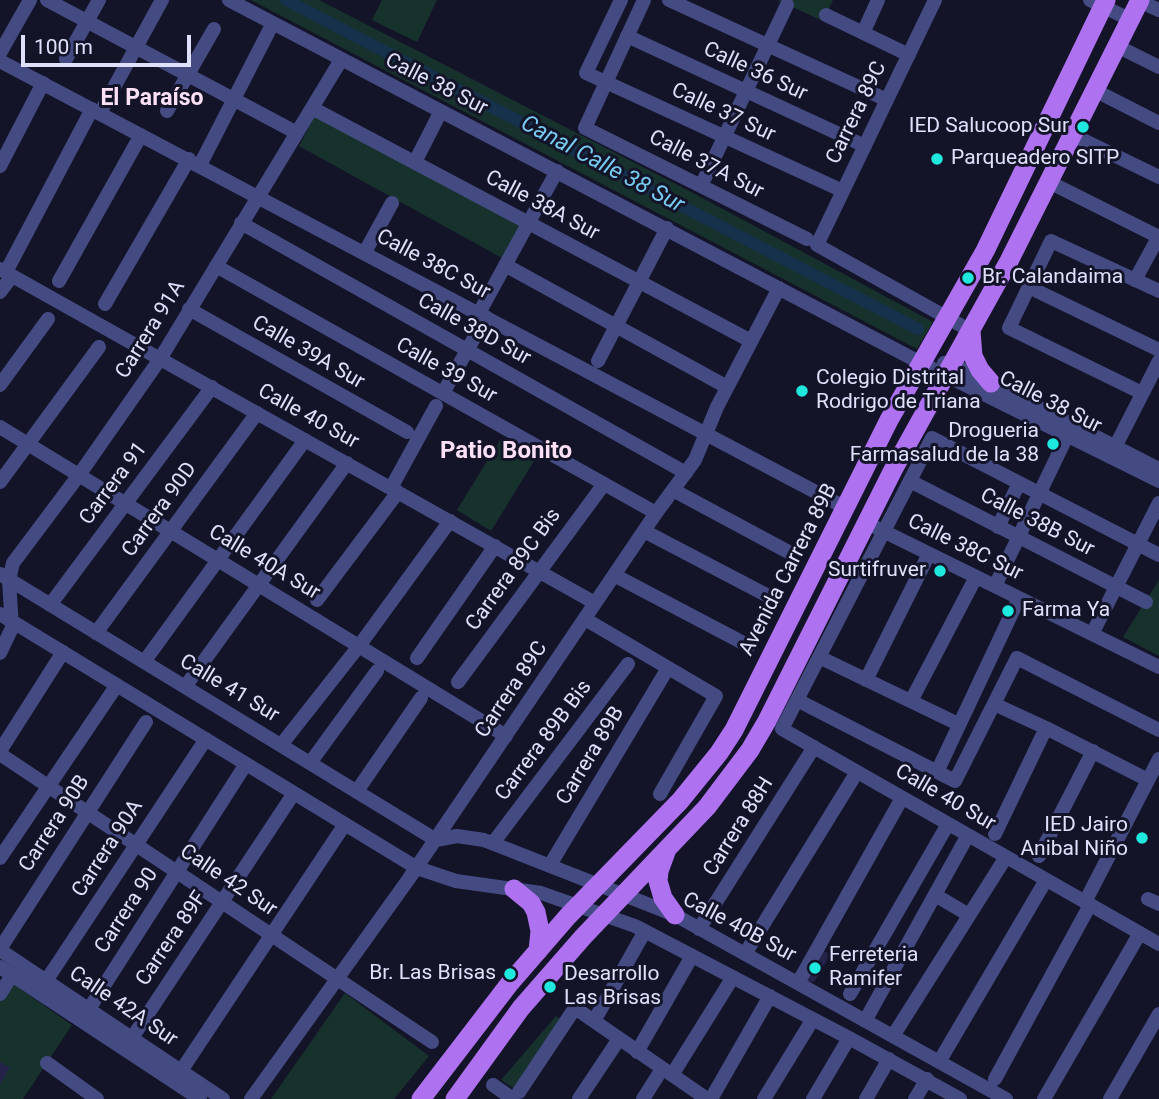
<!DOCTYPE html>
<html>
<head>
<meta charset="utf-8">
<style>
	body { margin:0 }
	#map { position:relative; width:1159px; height:1099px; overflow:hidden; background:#141429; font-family:Roboto,sans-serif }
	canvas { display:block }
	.scale { position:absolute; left:21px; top:35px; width:170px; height:32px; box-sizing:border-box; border:4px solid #dfe0fc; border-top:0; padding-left:9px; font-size:21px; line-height:24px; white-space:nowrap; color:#dfe0fc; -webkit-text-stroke:5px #141429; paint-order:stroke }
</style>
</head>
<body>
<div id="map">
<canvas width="1159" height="1099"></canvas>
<div class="scale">100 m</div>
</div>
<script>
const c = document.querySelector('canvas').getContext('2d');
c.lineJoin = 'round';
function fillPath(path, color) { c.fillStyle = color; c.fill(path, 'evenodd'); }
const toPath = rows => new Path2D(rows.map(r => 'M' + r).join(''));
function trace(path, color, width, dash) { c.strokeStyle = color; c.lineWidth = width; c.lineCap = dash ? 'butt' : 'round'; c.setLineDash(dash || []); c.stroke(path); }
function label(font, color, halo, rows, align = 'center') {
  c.font = font + ' Roboto,sans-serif'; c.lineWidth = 6; c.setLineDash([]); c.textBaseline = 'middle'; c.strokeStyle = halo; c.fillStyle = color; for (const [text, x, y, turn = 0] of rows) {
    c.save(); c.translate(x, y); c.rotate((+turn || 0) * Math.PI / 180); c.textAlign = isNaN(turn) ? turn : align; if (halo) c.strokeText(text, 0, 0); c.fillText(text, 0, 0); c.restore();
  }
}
const green = toPath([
	[251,0,319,0,695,194,933,322,917,349],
	[382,0,437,0,417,42,372,20],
	[777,0,833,0,823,21],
	[316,114,520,225,502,258,299,146],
	[500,440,534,461,491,531,457,510],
	[1159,580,1159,656,1123,637],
	[9,981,72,1025,23,1099,0,1099,0,994],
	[345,993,429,1056,394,1099,271,1099],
	[556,1016,562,1020,515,1089,501,1080]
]);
const canal = toPath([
	[286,0,918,329]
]);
const building = toPath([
	[817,949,831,954,814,982,798,983],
	[0,1062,10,1068,0,1084]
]);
const minor = toPath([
	[47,0,297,133],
	[229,0,921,363,1159,481],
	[621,0,586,73,843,191],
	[644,0,585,128,807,239],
	[669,0,887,100],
	[935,0,817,245,971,331],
	[1090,0,1131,20],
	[1150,6,1159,10],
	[826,15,909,55],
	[863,33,878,0],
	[627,36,865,146],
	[1127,51,1159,67],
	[0,53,30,0],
	[66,59,99,0],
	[0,61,846,508],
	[1104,95,1159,123],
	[312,108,751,341],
	[167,111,214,29],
	[100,113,162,0],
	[1081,139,1159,177],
	[415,162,441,111],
	[200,165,273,23],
	[0,166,43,83],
	[701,186,787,5],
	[1057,186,1159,237],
	[241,223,686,473],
	[365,252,392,203],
	[505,265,727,387],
	[216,266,656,513],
	[0,269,595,603],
	[6,272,92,109],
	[1135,280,1159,236],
	[59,281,141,135],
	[1037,291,1159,350],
	[0,292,12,276],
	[105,304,189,159],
	[189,309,407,432],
	[479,313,557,171],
	[598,361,667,228],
	[944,363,952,364,991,383,1159,469],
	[0,385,48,319],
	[443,393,486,317],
	[1142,393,1009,328,1051,241,1159,291],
	[0,427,506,736],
	[1112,453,1159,361],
	[910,481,1146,602],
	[0,482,99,347],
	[391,488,436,406],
	[673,490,794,555],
	[998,527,1019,483],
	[877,528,1159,667],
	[644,531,772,598],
	[1159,555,932,438,782,729,1159,944],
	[0,574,436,840],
	[614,575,749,646],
	[995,586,1067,436],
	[317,600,398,492],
	[50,605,212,387],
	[0,614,417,868,456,881,541,893,635,926,849,1038,960,1099],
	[585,619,716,696,660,794],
	[96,633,257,413],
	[1092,634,1159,503],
	[0,653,12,628,9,580,13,563,79,475,160,359,341,60],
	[819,657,954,722],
	[417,658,495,546],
	[144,662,305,440],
	[866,680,929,554],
	[458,682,604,484],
	[185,687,347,463],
	[797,700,955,781,1017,658,1159,730],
	[911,701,976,577],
	[994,704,1046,728,1148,780],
	[281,745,359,646,450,521],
	[0,751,63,652],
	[0,754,432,1042],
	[310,763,377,671],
	[937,772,1019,598],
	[357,791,421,698],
	[995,834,1046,728],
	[436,840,457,836,484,840,675,915,1006,1099],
	[493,843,628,664],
	[1039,856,1093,751],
	[0,858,117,685],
	[550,865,668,668],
	[935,895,969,915],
	[1148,899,1159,904],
	[1085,902,1159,759],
	[699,929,814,747],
	[0,949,146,722],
	[0,950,223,1099],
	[745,954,857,772],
	[0,967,200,1099],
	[46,981,206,739],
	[798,983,902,798],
	[0,994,12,975],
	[850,994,948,824],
	[89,1009,246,764],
	[594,1021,645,931],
	[865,1021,968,835],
	[893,1036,1006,857],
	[132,1038,294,793],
	[637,1052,692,956],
	[939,1062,1046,880],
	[47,1063,97,1099],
	[181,1071,345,824],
	[672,1075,733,977],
	[995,1079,1090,905],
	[493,1085,513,1099],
	[519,1092,575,1008,707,1099],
	[251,1099,408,880,656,513,695,460,717,407,779,288],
	[579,1099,619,1039],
	[643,1099,662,1069],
	[711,1099,770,996],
	[764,1099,813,1019],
	[813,1099,849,1038],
	[866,1099,889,1059],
	[915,1099,927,1079],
	[1044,1099,1140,933],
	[1110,1099,1159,1014]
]);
const major = toPath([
	[971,331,973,356,980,370,991,383],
	[666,852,659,871,658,881,663,898,675,915],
	[514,889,531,903,536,912,540,931,538,951],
	[421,1099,510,983,568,916,680,801,719,753,734,730,889,420,985,251,1106,0],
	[455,1099,521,1008,583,937,707,807,750,750,767,721,893,470,1009,261,1140,0]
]);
const markers = [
	[1083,127,7,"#1fe8de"],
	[937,159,7,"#1fe8de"],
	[968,278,7,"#1fe8de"],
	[802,391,7,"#1fe8de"],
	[1053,444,7,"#1fe8de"],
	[940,571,7,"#1fe8de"],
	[1008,611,7,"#1fe8de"],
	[1142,838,7,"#1fe8de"],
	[815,968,7,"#1fe8de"],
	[510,974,7,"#1fe8de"],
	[550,987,7,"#1fe8de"]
];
const streetNames = [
	["Calle 36 Sur",755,72,25],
	["Calle 38 Sur",436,85,27],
	["Calle 37 Sur",723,113,25],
	["Carrera 89C",857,113,-64],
	["Calle 37A Sur",706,165,27],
	["Calle 38A Sur",542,206,28],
	["Calle 38C Sur",433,265,28],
	["Carrera 91A",151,330,-58],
	["Calle 38D Sur",474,330,29],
	["Calle 39A Sur",308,353,30],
	["Calle 39 Sur",446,371,29],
	["Calle 38 Sur",1050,403,27],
	["Calle 40 Sur",308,417,29],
	["Carrera 91",114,484,-53],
	["Carrera 90D",160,510,-54],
	["Calle 38B Sur",1037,523,27],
	["Calle 38C Sur",965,548,26],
	["Calle 40A Sur",264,563,31],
	["Carrera 89C Bis",514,570,-54],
	["Avenida Carrera 89B",789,570,-63],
	["Calle 41 Sur",229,689,31],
	["Carrera 89C",512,690,-56],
	["Carrera 89B Bis",544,741,-53],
	["Carrera 89B",591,756,-59],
	["Calle 40 Sur",945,798,30],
	["Carrera 90B",55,824,-57],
	["Carrera 88H",739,827,-58],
	["Carrera 90A",108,849,-57],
	["Calle 42 Sur",228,881,34],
	["Carrera 90",127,911,-57],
	["Calle 40B Sur",739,928,28],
	["Carrera 89F",172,939,-56],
	["Calle 42A Sur",123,1007,34]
];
const poiNames = [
	["IED Salucoop Sur",1069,127,"right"],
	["Parqueadero SITP",951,159],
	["Br. Calandaima",982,278],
	["Colegio Distrital",816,379],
	["Rodrigo de Triana",816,403],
	["Drogueria",1039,432,"right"],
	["Farmasalud de la 38",1039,456,"right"],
	["Surtifruver",926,571,"right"],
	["Farma Ya",1022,611],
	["IED Jairo",1128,826,"right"],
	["Anibal Niño",1128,850,"right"],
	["Ferreteria",829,956],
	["Ramifer",829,980],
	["Br. Las Brisas",496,974,"right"],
	["Desarrollo",564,975],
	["Las Brisas",564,999]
];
const neighbourhoodNames = [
	["El Paraíso",152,99]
];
const waterNames = [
	["Canal Calle 38 Sur",602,165,28]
];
const quarterNames = [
	["Patio Bonito",506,452]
];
fillPath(green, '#17322d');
trace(canal, '#15314c', 12);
fillPath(building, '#242248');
trace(minor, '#444b83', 14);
trace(major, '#ae71f0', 19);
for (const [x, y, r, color] of markers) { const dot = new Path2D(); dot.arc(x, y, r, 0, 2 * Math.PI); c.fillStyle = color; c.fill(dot); trace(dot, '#141429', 2.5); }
label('21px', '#dfe0fc', '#141429', streetNames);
label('21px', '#dfe0fc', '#141429', poiNames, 'left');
label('bold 23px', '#fce1f6', '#141429', neighbourhoodNames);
label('italic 23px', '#78cbf1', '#141429', waterNames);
label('bold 24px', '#fce1f6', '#141429', quarterNames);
</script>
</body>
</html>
